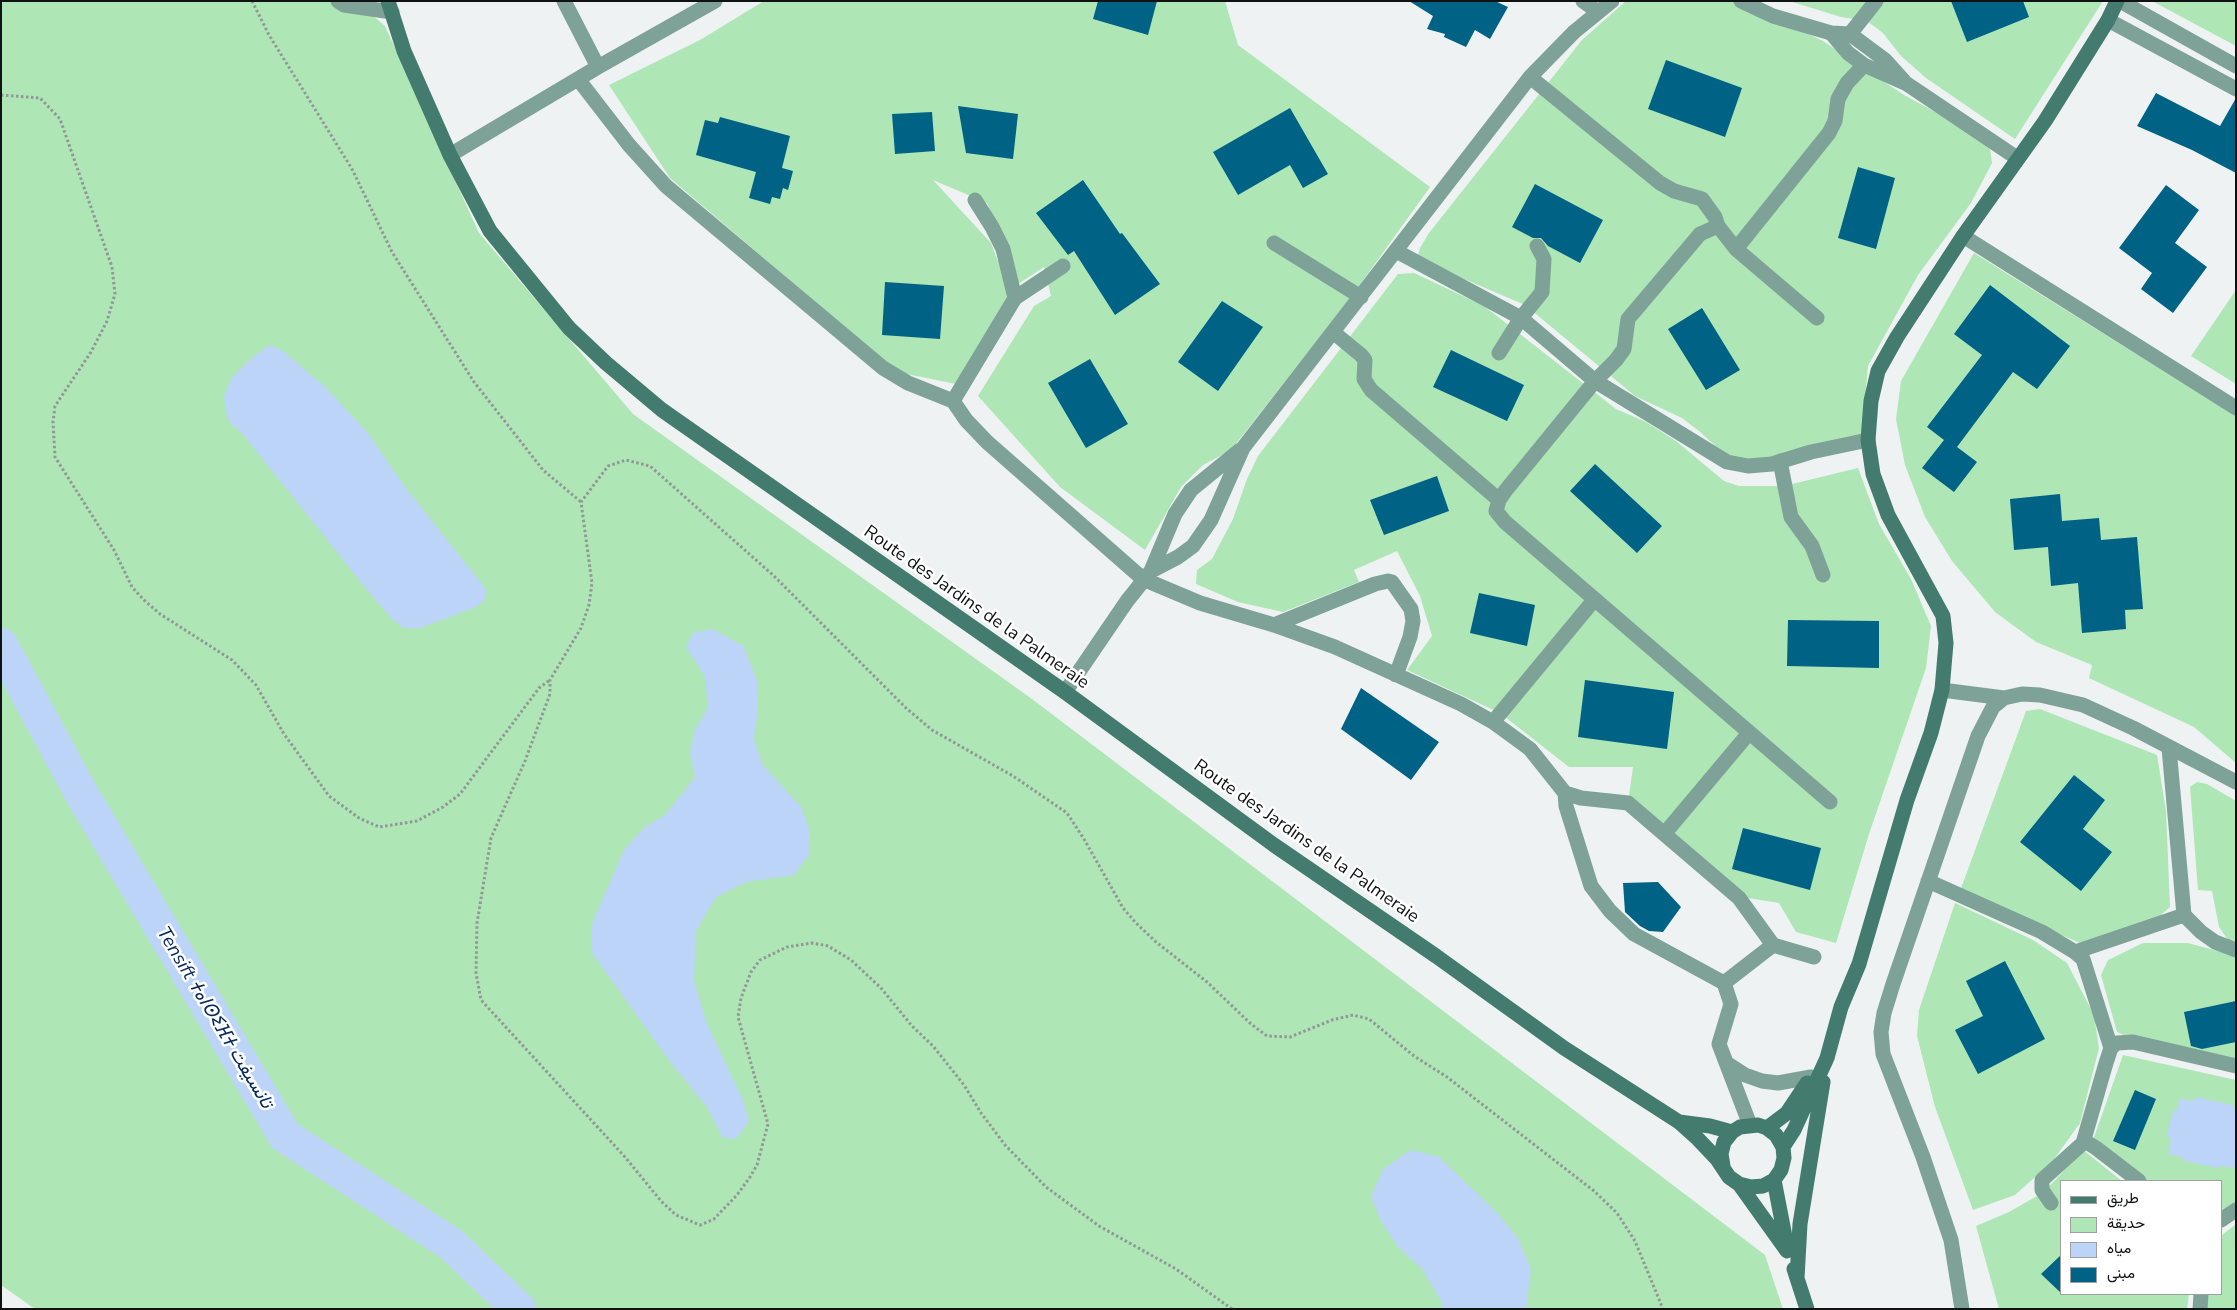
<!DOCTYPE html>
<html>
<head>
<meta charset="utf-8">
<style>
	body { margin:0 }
	#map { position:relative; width:2237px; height:1310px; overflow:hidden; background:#eef2f2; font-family:"Nunito Sans",Vazirmatn,sans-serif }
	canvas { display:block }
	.frame { position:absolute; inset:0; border:2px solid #101112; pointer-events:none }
	.legend { position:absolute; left:2060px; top:1180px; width:162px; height:115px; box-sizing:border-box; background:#fff; border:1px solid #9fa0a0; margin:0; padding:6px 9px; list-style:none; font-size:15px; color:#101112 }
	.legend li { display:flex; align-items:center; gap:10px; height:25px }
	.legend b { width:25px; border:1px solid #9fa0a0 }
</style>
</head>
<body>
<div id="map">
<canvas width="2237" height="1310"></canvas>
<div class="frame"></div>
<ul class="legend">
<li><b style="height:6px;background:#437c6e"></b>طريق</li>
<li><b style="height:14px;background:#aee6b6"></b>حديقة</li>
<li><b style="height:14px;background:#bcd4f8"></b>مياه</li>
<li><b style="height:14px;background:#006285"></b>مبنى</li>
</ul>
</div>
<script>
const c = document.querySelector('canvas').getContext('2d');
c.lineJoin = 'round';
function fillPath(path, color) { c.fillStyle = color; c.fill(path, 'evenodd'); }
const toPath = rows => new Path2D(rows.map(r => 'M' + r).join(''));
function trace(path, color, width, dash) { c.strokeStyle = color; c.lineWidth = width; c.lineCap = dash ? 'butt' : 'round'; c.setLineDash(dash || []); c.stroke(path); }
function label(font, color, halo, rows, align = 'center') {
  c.font = font + ' "Nunito Sans",Vazirmatn,"Noto Sans Tifinagh",sans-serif'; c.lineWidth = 5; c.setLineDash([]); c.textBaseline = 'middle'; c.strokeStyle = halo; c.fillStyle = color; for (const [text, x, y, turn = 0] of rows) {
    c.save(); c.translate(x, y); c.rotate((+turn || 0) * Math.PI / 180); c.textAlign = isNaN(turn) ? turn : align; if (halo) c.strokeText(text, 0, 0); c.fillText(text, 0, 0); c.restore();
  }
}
const green = toPath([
	[1,1,356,1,385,26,479,233,633,414,1032,699,1765,1255,1783,1309,35,1309,1,1285],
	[764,1,1225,1,1238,45,1430,187,1349,300,1231,450,1203,465,1181,487,1145,550,1060,487,978,396,1034,306,1051,296,1044,267,1018,284,987,203,933,180,991,243,1011,296,956,384,897,372,670,178,609,85,700,40],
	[1626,1,1739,1,1823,41,1904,95,1976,134,1990,149,1992,163,1971,203,1918,275,1868,366,1864,409,1864,437,1771,460,1729,458,1699,431,1682,418,1635,396,1525,305,1429,264,1418,255,1420,248,1429,233,1582,40],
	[1789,1,2103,1,2015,139,1926,78,1901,56,1883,33,1867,21,1841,17],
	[2152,1,2236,1,2236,46],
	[1974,253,2236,416,2236,763,2194,727,2089,678,2092,665,2036,642,1995,612,1952,561,1925,517,1905,465,1896,419,1901,381],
	[1414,273,1484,306,1616,409,1646,422,1676,441,1724,481,1739,486,1784,486,1858,468,1879,524,1911,579,1931,626,1926,668,1869,834,1836,943,1796,932,1779,903,1742,897,1628,803,1633,767,1569,767,1500,713,1407,670,1432,636,1420,596,1397,551,1354,570,1359,582,1283,612,1238,602,1196,584,1197,570,1212,559,1233,519,1247,479,1258,456,1398,274],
	[2236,290,2236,384,2191,356],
	[2040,709,2157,755,2166,811,2170,907,2148,926,2080,943,1960,891,2026,711],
	[2197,782,2207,784,2236,801,2236,941,2228,940,2219,927,2212,891,2198,890,2190,787],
	[1955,903,2033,940,2067,963,2094,1015,2099,1048,2080,1123,2052,1162,2015,1195,1973,1210,1935,1107,1917,1036,1919,1010],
	[2143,943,2188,943,2236,956,2236,1062,2145,1045,2117,1032,2101,975,2108,960],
	[2123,1055,2236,1080,2236,1206,2221,1218,2221,1181,2143,1181,2092,1143],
	[2083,1150,2122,1181,2061,1181,2061,1294,2189,1294,2187,1309,1999,1309,1976,1226,2009,1212,2044,1192],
	[2236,1224,2236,1309,2204,1309,2206,1294,2221,1294,2221,1236]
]);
const water = toPath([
	[269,345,283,351,325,387,367,432,405,487,485,588,485,599,476,607,420,628,404,628,391,618,364,586,241,432,231,424,226,413,224,396,231,379,246,363],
	[713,629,743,646,757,680,758,710,754,738,762,764,801,807,810,830,809,855,794,875,746,882,716,897,696,931,694,981,707,1024,743,1100,749,1121,736,1139,723,1138,707,1107,671,1063,592,953,592,924,624,850,645,827,665,815,695,777,690,753,694,731,708,708,705,677,686,647,693,633],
	[2197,1097,2232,1105,2236,1110,2236,1168,2221,1166,2218,1168,2184,1161,2181,1157,2168,1154,2171,1140,2167,1135,2172,1113,2177,1110,2180,1098,2193,1101],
	[1411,1150,1439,1157,1496,1212,1518,1238,1531,1269,1526,1309,1443,1309,1440,1299,1422,1269,1398,1247,1381,1221,1371,1197,1383,1169]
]);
const river = toPath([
	[1,645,80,791,285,1136,451,1244,519,1309]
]);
const building = toPath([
	[1098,1,1157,1,1148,35,1093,19],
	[1409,1,1495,1,1508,7,1490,39,1475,30,1466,47,1444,37,1445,34,1427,29,1433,16],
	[1951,1,2023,1,2029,17,1967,42],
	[1666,60,1742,88,1725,137,1648,109],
	[2156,93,2220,126,2236,98,2236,173,2192,150,2137,126],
	[958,106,1018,114,1013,159,966,153],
	[1290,108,1328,174,1303,188,1290,165,1238,195,1213,152],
	[932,112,935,151,895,154,892,114],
	[720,117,790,136,782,168,793,171,788,190,783,188,780,199,772,197,770,204,749,198,756,172,696,155,705,120,718,123],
	[1858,167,1895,178,1876,249,1838,238],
	[1083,180,1120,234,1122,233,1160,284,1115,315,1074,251,1068,255,1036,213],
	[1535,184,1603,220,1580,263,1548,246,1541,238,1533,238,1512,227],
	[2166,185,2199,210,2175,243,2207,267,2173,313,2141,289,2152,273,2119,248],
	[885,282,944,286,940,339,882,335],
	[1990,285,2070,346,2037,389,2013,372,1957,447,1977,462,1954,492,1922,468,1944,440,1927,427,1982,355,1954,334],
	[1222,301,1263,327,1218,391,1178,362],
	[1702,308,1740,370,1706,390,1668,329],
	[1451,350,1524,385,1507,421,1433,387],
	[1090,359,1128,424,1086,448,1048,383],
	[1595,464,1662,526,1637,553,1570,491],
	[1437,476,1449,511,1384,535,1370,500],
	[2060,494,2062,521,2099,518,2101,540,2137,537,2143,609,2125,610,2126,629,2082,633,2078,583,2051,586,2048,547,2014,550,2010,499],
	[1479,593,1535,605,1527,646,1470,633],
	[1788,620,1879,621,1879,668,1787,666],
	[1585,680,1674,692,1667,749,1578,737],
	[1361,688,1439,742,1411,780,1341,729],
	[2074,775,2105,800,2083,829,2112,852,2081,891,2020,842],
	[1743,828,1821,848,1810,890,1732,869],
	[1658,882,1681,907,1663,932,1649,931,1640,926,1625,912,1623,883],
	[2005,961,2045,1039,1978,1074,1955,1030,1983,1016,1966,981],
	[2236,1001,2236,1042,2202,1049,2191,1046,2184,1012],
	[2135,1090,2156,1099,2135,1150,2113,1141],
	[2061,1255,2061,1293,2041,1274]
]);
const path = toPath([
	[252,1,269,35,352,169,392,252,474,382,543,470,581,502],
	[1,95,40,98,60,119,112,267,115,294,107,321,91,352,55,406,53,422,55,457,114,550,132,587,144,600,160,614,232,660,256,685,284,734,329,796,359,818,379,827,417,821,443,807,460,794,539,688,550,680],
	[1232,1309,1176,1269,1099,1226,1046,1187,1005,1145,981,1113,964,1085,933,1046,912,1026,881,988,851,960,828,946,812,943,787,947,760,960,751,972,741,998,738,1017,768,1124,757,1165,750,1177,737,1195,714,1219,700,1225,676,1215,661,1201,625,1157,481,1000,476,973,477,923,491,838,525,761,550,694,550,680,581,628,589,605,592,583,581,502,608,466,626,460,650,466,774,576,906,708,932,730,1013,776,1067,813,1084,839,1123,908,1135,922,1156,942,1207,982,1251,1024,1267,1036,1290,1037,1332,1020,1353,1015,1369,1019,1414,1056,1447,1077,1594,1191,1617,1213,1635,1241,1663,1309]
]);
const street = toPath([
	[338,1,344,5,392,12],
	[564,1,598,67],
	[1583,1,1598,12],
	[1741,1,1773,16,1831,33,1850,34,1885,60,1904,81],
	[2120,1,2236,66],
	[2108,20,2236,89],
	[1831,33,1848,53,1864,65,1907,84,2017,158],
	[1850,34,1876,1],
	[1530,77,1660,183,1674,191,1702,199,1715,217,1718,226],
	[578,79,629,145,666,186,883,368,908,383,953,401,966,420,987,442,1143,579,1200,603,1274,625,1335,647,1461,704,1493,722,1530,749,1565,793,1566,806,1591,886,1610,911,1634,934,1724,983,1731,1004,1719,1044,1750,1125],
	[450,155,598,67,715,1],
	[975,200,992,227,1003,249,1015,298],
	[1963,236,2236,408],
	[1274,243,1361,297],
	[1736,249,1829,133,1835,121,1838,99,1847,83,1864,65],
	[1396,251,1521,318,1595,381,1727,462,1748,466,1772,464,1811,452,1868,440],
	[1817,318,1736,249,1718,226,1700,234,1628,319,1624,349,1616,360,1595,381,1506,490,1499,500,1496,511,1505,522,1830,802],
	[1333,332,1361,355,1365,360,1364,379,1371,390,1499,500],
	[1499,353,1521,318,1542,292,1544,259,1537,246],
	[953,401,1015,298,1063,266],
	[1780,461,1791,517,1812,546,1823,575],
	[1151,571,1178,557,1193,546,1211,520,1243,448,1530,77,1574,32,1612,1],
	[1274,625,1375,584,1388,581,1392,582,1411,609,1413,621,1410,637,1396,675],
	[1942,690,2004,698],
	[1065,692,1127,601,1151,571,1175,514,1191,490,1240,450],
	[1493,722,1594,600],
	[2169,748,2184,915,2201,932,2215,942,2236,950],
	[1565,793,1581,798,1628,803,1739,898,1773,945,1724,983],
	[1665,833,1749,733],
	[1928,881,2042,932,2075,952,2083,959,2111,1048],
	[1773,945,1814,957],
	[2075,952,2184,915],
	[1728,1064,1745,1075,1762,1081,1778,1083,1811,1077],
	[2083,1143,2106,1063,2111,1048,2117,1043,2133,1042,2236,1066],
	[2051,1203,2042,1190,2042,1180,2083,1143,2088,1143,2096,1148,2139,1181],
	[2221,1220,2236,1210],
	[1962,1309,1951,1240,1923,1157,1883,1054,1881,1032,1884,1013,1893,984,1978,736,1993,707,2004,698,2022,694,2040,695,2083,705,2133,728,2236,782],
	[2200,1309,2201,1294]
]);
const secondary = toPath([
	[388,1,404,51,450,155,490,231,569,328,606,363,662,410,1065,692,1274,845,1436,956,1564,1048,1679,1122,1698,1139,1717,1159,1729,1177,1739,1184,1787,1251],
	[1679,1122,1710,1126,1732,1132],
	[1767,1128,1787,1113,1807,1083],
	[1783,1147,1794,1130,1827,1058,1841,1007,1859,964,1907,800,1931,733,1942,690,1946,643,1943,616,1888,515,1873,474,1868,440,1871,401,1878,371,1897,337,1963,236,2045,121,2108,20,2117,1],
	[1723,1166,1721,1154,1724,1142,1732,1132,1740,1127,1758,1125,1767,1128,1776,1135,1783,1147,1784,1158,1781,1170,1774,1180,1763,1186,1751,1187,1739,1184],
	[1774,1180,1787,1247],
	[1794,1269,1807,1309],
	[1797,1278,1800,1224,1823,1082]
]);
const streetNames = [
	["Route des Jardins de la Palmeraie",976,608,35],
	["Route des Jardins de la Palmeraie",1306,842,35]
];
const waterNames = [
	["Tensift ⵜⴰⵏⵙⵉⴼⵜ تانسيفت",214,1018,59]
];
fillPath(green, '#aee6b6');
fillPath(water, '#bcd4f8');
trace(river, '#bcd4f8', 34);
fillPath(building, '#006285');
trace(path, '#939697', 3, [2.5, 2.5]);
trace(street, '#7ea298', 15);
trace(secondary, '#437c6e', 15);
label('18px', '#101112', '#fff', streetNames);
label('italic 19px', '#06295c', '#fff', waterNames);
</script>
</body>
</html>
